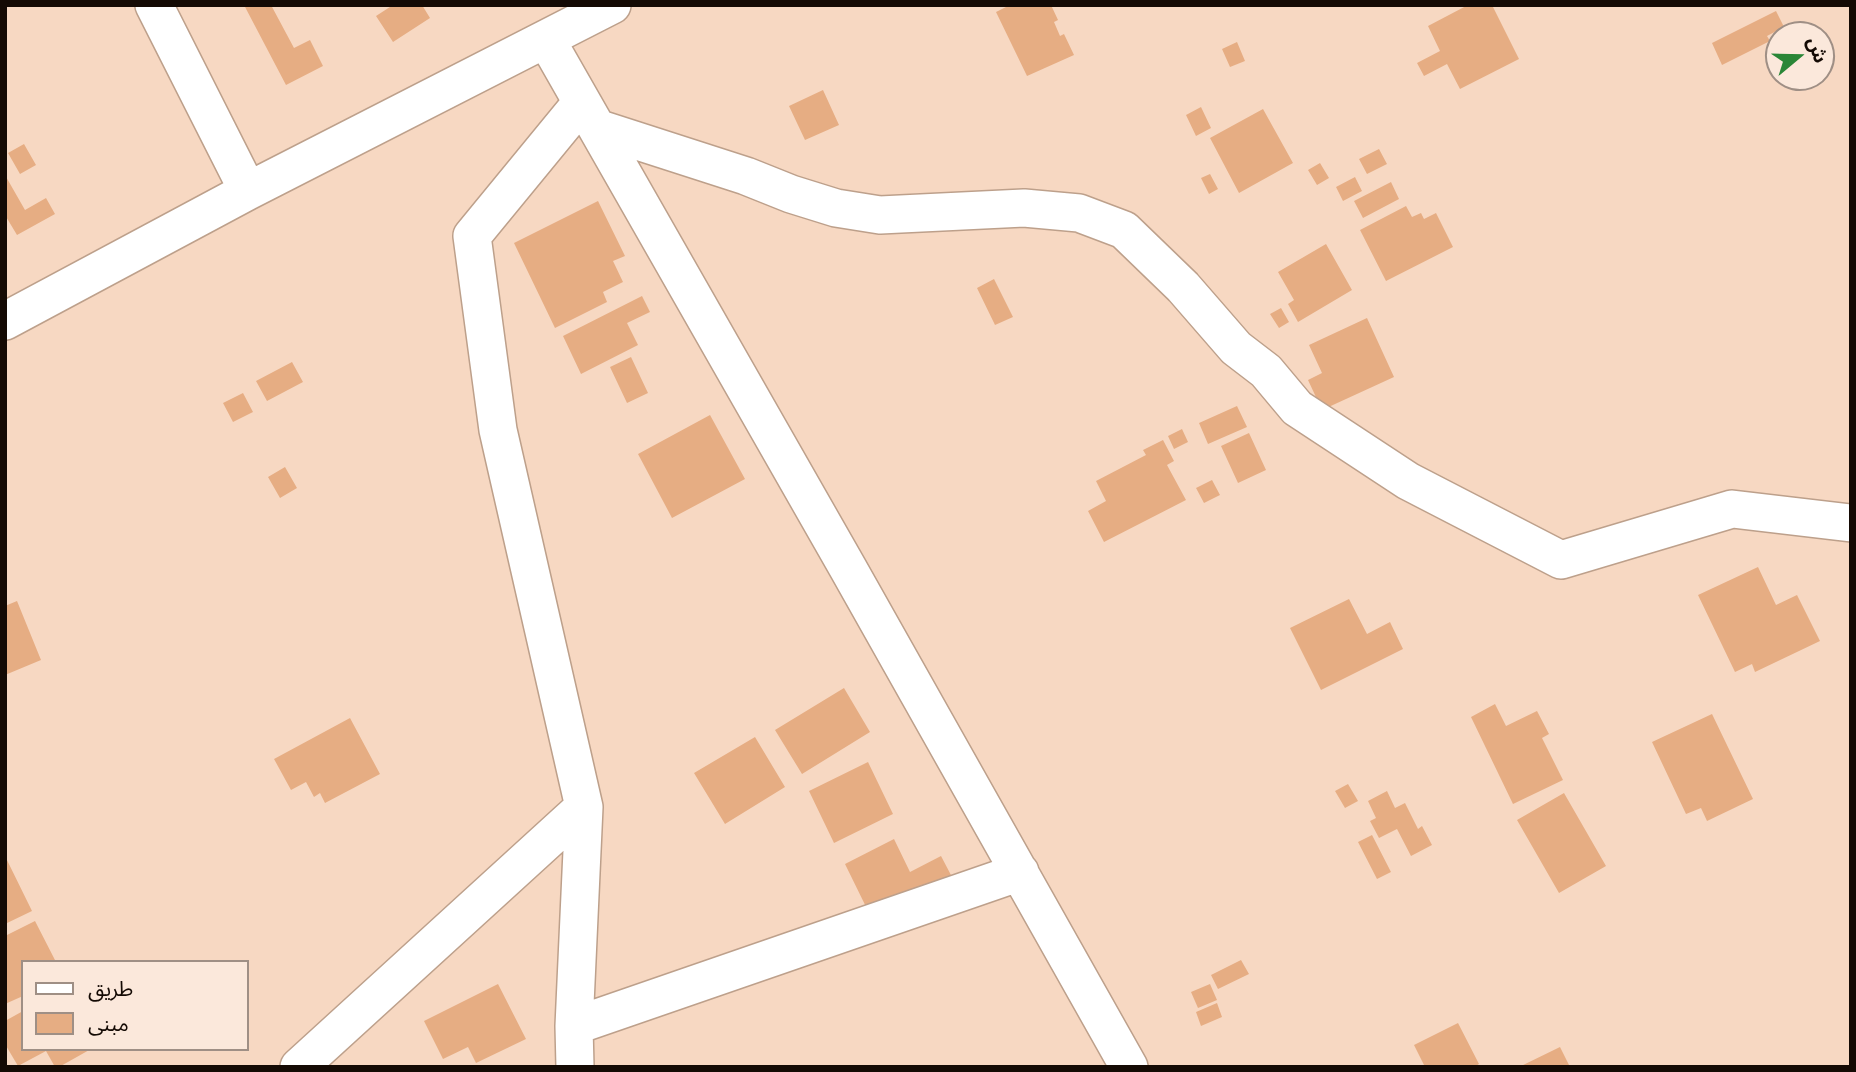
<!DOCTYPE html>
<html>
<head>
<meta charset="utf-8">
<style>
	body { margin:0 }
	#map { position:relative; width:1856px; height:1072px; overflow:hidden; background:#f7d8c2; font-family:Barlow,"Noto Sans Arabic",sans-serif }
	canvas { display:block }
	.frame { position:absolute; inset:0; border:7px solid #140a04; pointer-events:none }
	.legend { position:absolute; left:21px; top:960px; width:228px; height:91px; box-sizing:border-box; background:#fbe8db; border:2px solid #9f8f85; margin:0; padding:9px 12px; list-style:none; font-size:21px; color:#140a04 }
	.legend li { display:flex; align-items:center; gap:14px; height:35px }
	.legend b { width:35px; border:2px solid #9f8f85 }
	.north { position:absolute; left:1765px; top:21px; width:70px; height:70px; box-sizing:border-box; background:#fbe8db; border:2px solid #9f8f85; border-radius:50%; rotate:71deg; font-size:19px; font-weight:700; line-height:28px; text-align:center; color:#140a04 }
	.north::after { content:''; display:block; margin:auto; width:24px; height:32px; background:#2a8637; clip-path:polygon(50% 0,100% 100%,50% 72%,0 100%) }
</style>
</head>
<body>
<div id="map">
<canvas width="1856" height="1072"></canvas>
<div class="frame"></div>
<ul class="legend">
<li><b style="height:9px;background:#fff"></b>طريق</li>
<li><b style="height:19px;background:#e6ad83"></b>مبنى</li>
</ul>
<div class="north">ش</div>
</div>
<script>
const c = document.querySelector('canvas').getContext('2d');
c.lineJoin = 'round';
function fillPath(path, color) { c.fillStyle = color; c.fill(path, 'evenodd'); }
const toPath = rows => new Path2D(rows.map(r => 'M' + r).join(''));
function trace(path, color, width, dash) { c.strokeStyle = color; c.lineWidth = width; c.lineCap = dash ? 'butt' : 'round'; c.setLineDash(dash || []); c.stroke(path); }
const building = toPath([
	[244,5,271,5,294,48,310,40,323,66,286,85],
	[393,5,422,5,430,18,393,42,376,16],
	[1010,5,1051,5,1058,20,1054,22,1060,36,1064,34,1074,55,1027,76,996,12],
	[1468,5,1492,5,1519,59,1460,89,1447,64,1424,76,1417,63,1440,51,1428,26],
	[1776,11,1784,27,1767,36,1770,41,1722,65,1712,43],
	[1237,42,1245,61,1230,67,1222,49],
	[823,90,839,125,805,140,789,106],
	[1201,107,1211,128,1196,136,1186,115],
	[1263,109,1293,163,1239,193,1210,138],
	[24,144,36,165,20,174,8,153],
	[1379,149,1387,164,1367,174,1359,159],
	[1320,163,1329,178,1317,185,1308,170],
	[1210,174,1218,189,1209,194,1201,178],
	[5,175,25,210,46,198,55,214,17,235,5,215],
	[1355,177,1362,191,1343,201,1336,187],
	[1391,182,1399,199,1363,218,1354,201],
	[598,201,625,256,613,261,623,282,603,292,607,302,555,328,514,243],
	[1406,206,1412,217,1421,213,1424,219,1436,213,1453,247,1386,281,1360,230],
	[1326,244,1352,290,1298,322,1288,304,1294,300,1278,272],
	[994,279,1013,317,995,325,977,288],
	[642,296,650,312,627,323,638,345,581,374,563,336],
	[1281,308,1289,322,1279,328,1270,314],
	[1367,318,1394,377,1322,410,1308,380,1322,373,1309,345],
	[631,357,648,393,627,403,610,367],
	[292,362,303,382,267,401,256,381],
	[243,393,253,412,233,422,223,403],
	[1237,406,1247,427,1208,444,1199,423],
	[710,415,745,479,672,518,638,454],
	[1182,429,1188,442,1174,449,1168,436],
	[1249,433,1266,470,1238,483,1221,446],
	[1163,440,1174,461,1167,465,1186,500,1104,542,1088,511,1106,501,1096,481,1146,455,1143,450],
	[285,467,297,488,280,498,268,477],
	[1212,480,1220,495,1204,503,1196,488],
	[1758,567,1776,605,1797,595,1820,641,1755,672,1752,664,1735,672,1698,595],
	[1349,599,1367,634,1390,622,1403,649,1321,690,1290,628],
	[17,601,41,660,5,675,5,606],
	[844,688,870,732,802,774,775,730],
	[1495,704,1506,726,1537,711,1549,734,1542,738,1563,780,1513,804,1471,717],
	[1712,714,1753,799,1707,821,1701,808,1686,814,1652,742],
	[350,718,380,774,325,803,320,793,314,797,306,782,291,790,274,759],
	[755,737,785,787,725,824,694,773],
	[868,762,893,814,834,843,809,791],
	[1348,784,1358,801,1345,808,1335,791],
	[1387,791,1395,808,1405,803,1418,829,1422,826,1432,845,1411,856,1397,829,1379,838,1370,821,1376,818,1368,801],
	[1564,793,1606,866,1559,893,1517,820],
	[1372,835,1391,872,1377,879,1358,842],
	[894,839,910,872,941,856,952,877,871,917,845,864],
	[5,856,32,911,5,924],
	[35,921,56,962,23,962,23,996,5,1004,5,936],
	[1241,960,1249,974,1218,989,1211,975],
	[498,984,526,1039,476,1063,468,1047,443,1059,424,1021],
	[1210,984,1217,1000,1198,1008,1191,992],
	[1217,1003,1222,1017,1201,1026,1196,1012],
	[23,1011,23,1049,91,1049,59,1067,55,1067,46,1051,18,1066,5,1044,5,1021],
	[1458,1023,1479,1064,1474,1067,1425,1067,1414,1045],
	[1560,1047,1570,1067,1519,1067]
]);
const minor = toPath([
	[154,5,248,191],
	[546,39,849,570,1129,1067],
	[597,128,746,176,791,194,836,208,880,215,1024,208,1079,213,1124,230,1183,287,1236,348,1266,371,1297,408,1408,481,1561,560,1732,509,1851,523],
	[5,321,248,191,612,5],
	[574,1026,1020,872],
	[299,1067,584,807],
	[575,1067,574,1026,584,807,498,430,472,236,582,102]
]);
fillPath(building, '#e6ad83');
trace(minor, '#bda08b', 40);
trace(minor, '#fff', 37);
</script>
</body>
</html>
